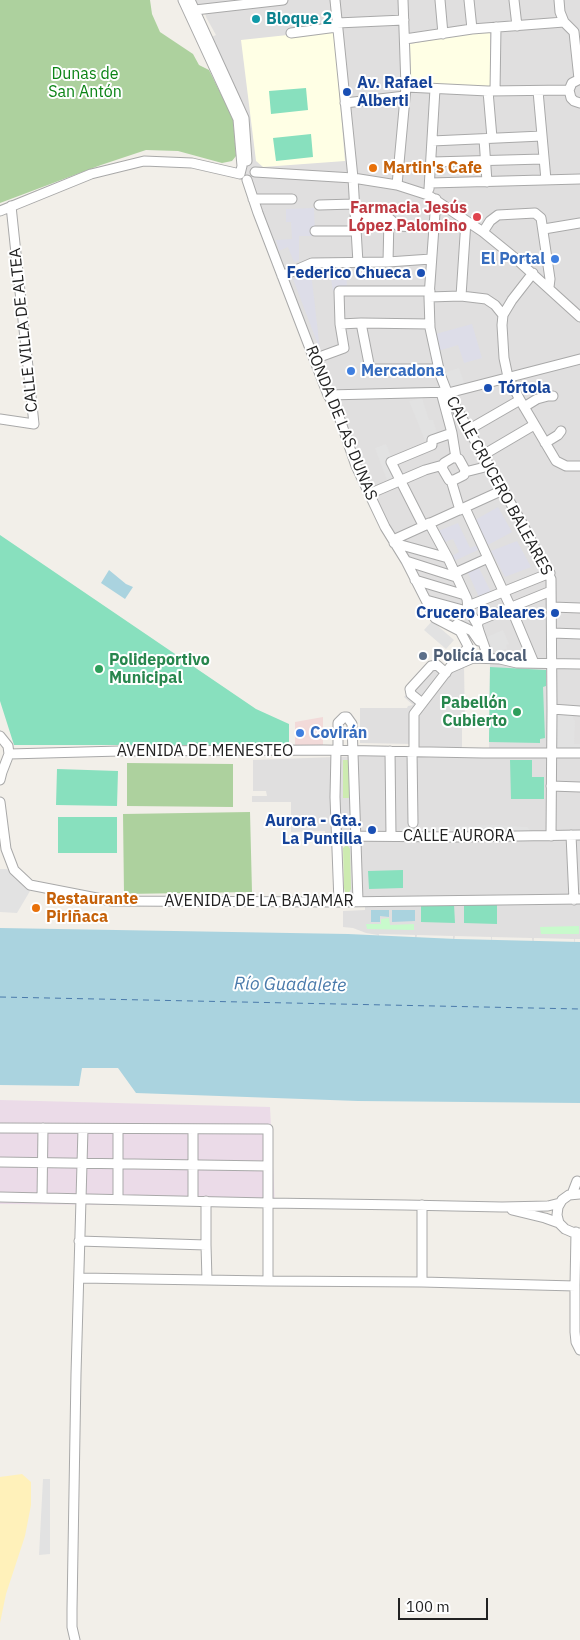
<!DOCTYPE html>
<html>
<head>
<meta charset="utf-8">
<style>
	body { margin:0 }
	#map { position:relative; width:580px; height:1640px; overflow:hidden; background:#f2efe9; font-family:"IBM Plex Sans",sans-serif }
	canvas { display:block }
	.scale { position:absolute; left:398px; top:1598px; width:90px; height:22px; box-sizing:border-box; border:2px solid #222; border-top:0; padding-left:6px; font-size:15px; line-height:18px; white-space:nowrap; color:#222; -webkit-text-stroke:4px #fff; paint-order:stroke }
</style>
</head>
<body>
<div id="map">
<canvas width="580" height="1640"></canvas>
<div class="scale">100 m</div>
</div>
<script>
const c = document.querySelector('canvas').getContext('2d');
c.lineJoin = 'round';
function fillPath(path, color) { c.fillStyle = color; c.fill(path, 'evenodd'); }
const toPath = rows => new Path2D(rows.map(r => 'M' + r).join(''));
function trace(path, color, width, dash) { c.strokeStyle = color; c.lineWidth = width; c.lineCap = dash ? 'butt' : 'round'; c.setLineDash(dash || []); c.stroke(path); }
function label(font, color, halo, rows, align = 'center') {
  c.font = font + ' "IBM Plex Sans",sans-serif'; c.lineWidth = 4; c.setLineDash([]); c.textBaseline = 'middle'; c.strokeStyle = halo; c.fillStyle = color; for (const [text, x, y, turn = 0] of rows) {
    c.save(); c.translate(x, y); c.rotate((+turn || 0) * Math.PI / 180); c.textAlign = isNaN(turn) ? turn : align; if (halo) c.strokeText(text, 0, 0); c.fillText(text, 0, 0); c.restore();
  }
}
const residential = toPath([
	[187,0,580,0,580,939,575,939,575,948,574,939,534,938,533,947,532,938,492,937,491,946,491,937,455,936,453,945,453,936,417,935,415,945,415,935,379,934,377,944,378,935,366,933,353,928,343,927,343,911,365,910,365,900,348,900,346,838,325,839,325,831,291,832,291,802,252,802,252,796,267,796,266,791,253,791,253,760,362,756,385,751,413,752,413,744,360,743,360,708,407,708,408,706,413,705,404,697,430,666,447,671,464,665,465,727,462,727,462,752,489,752,490,658,480,632,437,620,399,535,391,536,366,487,242,171,242,120,205,40,216,35,206,17,204,7,192,11]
]);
const commercial = toPath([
	[323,717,323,745,295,745,295,722]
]);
const industrial = toPath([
	[0,1100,270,1107,275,1206,0,1204]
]);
const education = toPath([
	[334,30,345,161,263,167,256,161,241,40],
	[490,32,490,88,411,88,410,44,471,33]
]);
const grass = toPath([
	[343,760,349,760,349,798,343,798],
	[345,846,348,846,350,849,351,889,348,894,345,892,344,888,343,848]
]);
const forest = toPath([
	[0,0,150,0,152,14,160,32,193,54,199,65,209,70,233,118,236,156,232,161,222,163,178,151,146,150,101,165,0,203],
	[127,763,233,764,233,807,127,806],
	[250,812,252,892,124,894,123,814]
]);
const sand = toPath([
	[22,1474,31,1482,31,1505,25,1536,6,1594,0,1623,0,1477]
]);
const park = toPath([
	[389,918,390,925,414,924,414,930,367,929,366,924,381,924,381,919],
	[579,926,579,934,541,934,540,927]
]);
const pitch = toPath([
	[306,88,308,110,271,114,269,91],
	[311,134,313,157,276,161,273,138],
	[0,535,256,709,289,724,289,745,14,745,0,701],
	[490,667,546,670,546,686,543,687,545,738,540,739,540,743,489,742],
	[510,760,532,760,532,777,544,777,544,799,511,799],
	[57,769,118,771,117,806,56,805],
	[58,817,117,817,117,853,58,853],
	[403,870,403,888,369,889,368,871],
	[497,903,497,924,464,923,464,904],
	[454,904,455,923,421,922,421,905]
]);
const parking = toPath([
	[459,368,466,388,452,392,440,374],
	[422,398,429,420,433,420,438,436,426,443,409,401],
	[386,444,391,456,388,461,395,477,387,480,375,448],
	[432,621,454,640,446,649,424,630],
	[503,630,509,644,506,645,507,649,497,651,493,650,487,637],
	[556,713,571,714,575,721,574,744,580,744,580,751,556,751],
	[497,825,527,827,532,832,400,833,400,828],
	[0,869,7,869,30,891,17,913,0,912],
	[43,1479,50,1479,50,1554,39,1555]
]);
const plaza = toPath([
	[314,208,315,236,299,236,299,261,294,262,288,247,279,251,276,240,292,239,291,222,286,222,286,209],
	[346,263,347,291,333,291,329,266],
	[311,272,320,350,293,279],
	[472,324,482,358,464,363,458,345,435,352,432,335],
	[498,507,512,532,488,545,475,520],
	[458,523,470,548,478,545,480,549,454,561,452,556,459,552,453,539,445,542,436,532],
	[517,541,531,567,505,577,491,551],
	[483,556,486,564,479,568,491,592,503,597,472,609,479,597,468,573,461,576,458,568]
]);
const water = toPath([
	[109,570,126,584,133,587,125,599,101,583],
	[371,910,389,910,389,917,380,916,380,922,371,922],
	[392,910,415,910,415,921,392,922],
	[0,928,348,934,456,939,580,942,580,1103,358,1101,136,1093,118,1068,82,1068,79,1086,0,1085]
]);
const ferry = toPath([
	[0,997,580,1009]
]);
const minor = toPath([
	[183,0,238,119,242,166,240,174],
	[190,0,244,118,247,161],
	[335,0,353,178,358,263],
	[440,0,443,34],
	[469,0,472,29],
	[514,0,517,26],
	[559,0,560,12,564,22,574,32],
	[195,10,283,0],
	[337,23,404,20],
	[574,32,579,79],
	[291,33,337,27],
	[405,39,472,29,564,22],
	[580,79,572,83,569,90,571,98,574,101,580,103],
	[406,87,488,91,569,90],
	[488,91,492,138],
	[495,91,496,27],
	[538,91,546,180],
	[345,103,405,96],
	[484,139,487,182],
	[432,141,542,136],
	[432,162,543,159],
	[255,172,353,178,397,185,428,195,483,232,515,258,580,317],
	[247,180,258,213,314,359,328,395,336,408,356,466,385,527,406,561,435,618,460,631,468,646],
	[430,183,580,179],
	[397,185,406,87,403,0],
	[429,189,435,89],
	[253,199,292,199],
	[436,199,429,297,430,328,440,374,447,392,522,523,551,579,552,709,551,836],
	[319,205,354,204],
	[0,211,91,174,144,161,192,163,240,174],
	[356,217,389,218,398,226,417,227],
	[544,229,580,223],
	[315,231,356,231],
	[483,232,490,221,498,215,535,213,541,218,550,279,549,287],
	[388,262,389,218],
	[533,273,512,300,503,315,502,325,504,358,508,377,520,400,556,461,566,466,580,466],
	[282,276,312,263,388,262,431,259],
	[461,296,466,221],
	[429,297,461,296,486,299,495,305,503,315],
	[340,324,361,323],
	[430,324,361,323,370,369,439,369],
	[314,359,344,348,340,324,339,291,430,291],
	[441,392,452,433,456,458],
	[328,395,452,392,580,359],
	[524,407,537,399,548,396,553,396],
	[0,419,34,424,11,206],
	[468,430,520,400],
	[545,443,558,435,561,431],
	[483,455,534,425],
	[454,457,459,459,465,470,464,475,454,480,449,480,442,468,444,463,454,457],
	[465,472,489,466],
	[451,480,460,510],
	[369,494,425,470,443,465],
	[465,508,511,608,534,663],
	[429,523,448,558,467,599,468,609,477,624],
	[423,525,391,462,432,445,432,440,452,433],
	[393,540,503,490],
	[394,543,448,558],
	[406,561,456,577],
	[455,573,488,558],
	[415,580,465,595],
	[426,600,470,612],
	[468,606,550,573],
	[552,607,580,608],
	[457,624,472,631,479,641],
	[552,633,580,634],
	[480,658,486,651,479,631,477,624,480,620,551,591],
	[450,668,473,658,500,659,517,663,580,664],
	[422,703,411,694,410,689,431,666,437,665,446,673],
	[552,709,580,711],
	[0,736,8,746,9,754,2,772,0,780],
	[336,751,335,797,339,902],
	[338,751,338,723,344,717,347,717,352,724,358,901],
	[390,751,391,836],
	[412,751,413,823],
	[414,751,414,714,454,662,467,649],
	[9,754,120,751,324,750,483,753,580,753],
	[551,786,580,787],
	[0,802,6,849,14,870,30,885,112,901,339,902,580,899],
	[571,835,574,900],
	[337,836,456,837,580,835],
	[0,1128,268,1129,268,1203,0,1197],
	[193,1130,193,1201],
	[0,1162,268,1166],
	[572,1194,577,1181],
	[42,1198,43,1128],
	[118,1199,118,1129],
	[422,1205,422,1282,268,1281,268,1203,405,1205,502,1207,548,1206,560,1203],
	[512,1210,545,1218,559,1223],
	[580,1233,572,1232,565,1229,559,1223,557,1215,558,1207,562,1200,569,1195,580,1194],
	[79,1241,206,1245,206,1201],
	[206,1245,207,1280],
	[80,1278,268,1281],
	[422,1282,575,1286,576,1232],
	[575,1286,575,1332,576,1342,580,1350],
	[75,1640,72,1627,72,1609,76,1374,83,1129]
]);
const markers = [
	[256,19,5,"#0f9aa8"],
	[347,92,5,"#1a4fb4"],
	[373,168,5,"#e8710a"],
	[477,217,5,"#e0444e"],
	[555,259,5,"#3f7fe0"],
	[421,273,5,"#1a4fb4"],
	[351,371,5,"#3f7fe0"],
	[488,388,5,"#1a4fb4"],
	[555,613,5,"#1a4fb4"],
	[423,656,5,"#5c6f8a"],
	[99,669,5,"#2e9e5b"],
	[517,712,5,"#2e9e5b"],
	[300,733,5,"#3f7fe0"],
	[372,830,5,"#1a4fb4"],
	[36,908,5,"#e8710a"]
];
const cultureNames = [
	["Bloque 2",266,19]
];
const parkNames = [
	["Dunas de",85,74],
	["San Antón",85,92]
];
const transitNames = [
	["Av. Rafael",357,83,"left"],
	["Alberti",357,101,"left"],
	["Federico Chueca",411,273],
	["Tórtola",498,388,"left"],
	["Crucero Baleares",545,613],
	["Aurora - Gta.",362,821],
	["La Puntilla",362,839]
];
const foodNames = [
	["Martin's Cafe",383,168],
	["Restaurante",46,899],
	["Piriñaca",46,917]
];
const healthNames = [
	["Farmacia Jesús",467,208],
	["López Palomino",467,226]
];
const shopNames = [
	["El Portal",545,259,"right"],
	["Mercadona",361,371],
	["Covirán",310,733]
];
const streetNames = [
	["CALLE VILLA DE ALTEA",24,330,-96],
	["RONDA DE LAS DUNAS",341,423,68],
	["CALLE CRUCERO BALEARES",499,486,61],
	["AVENIDA DE MENESTEO",205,751],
	["CALLE AURORA",459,836],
	["AVENIDA DE LA BAJAMAR",259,901]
];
const serviceNames = [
	["Policía Local",433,656]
];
const leisureNames = [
	["Polideportivo",109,660],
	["Municipal",109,678],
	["Pabellón",507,703,"right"],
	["Cubierto",507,721,"right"]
];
const waterNames = [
	["Río Guadalete",290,985,1]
];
fillPath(residential, '#e0dfdf');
fillPath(commercial, '#f2dad9');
fillPath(industrial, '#ebdbe8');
fillPath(education, '#ffffe5');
fillPath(grass, '#cdebb0');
fillPath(forest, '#add19e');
fillPath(sand, '#fff1ba');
fillPath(park, '#c8facc');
fillPath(pitch, '#88e0be');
fillPath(parking, '#e2e2e2');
fillPath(plaza, '#dddde8');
fillPath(water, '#aad3df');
trace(ferry, '#4a7aab', 1, [6, 5]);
trace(minor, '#a9a9a9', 11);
trace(minor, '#fff', 9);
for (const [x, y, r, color] of markers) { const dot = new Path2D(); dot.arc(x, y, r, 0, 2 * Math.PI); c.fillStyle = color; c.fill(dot); trace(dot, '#fff', 2); }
label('bold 16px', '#0d838f', '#fff', cultureNames, 'left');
label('16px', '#0c8416', '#fff', parkNames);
label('bold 16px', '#164399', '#fff', transitNames, 'right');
label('bold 16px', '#c56008', '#fff', foodNames, 'left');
label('bold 16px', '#be3a42', '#fff', healthNames, 'right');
label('bold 16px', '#366cbe', '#fff', shopNames, 'left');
label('16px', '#222', '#fff', streetNames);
label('bold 16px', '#4e5e75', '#fff', serviceNames, 'left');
label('bold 16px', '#27864d', '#fff', leisureNames, 'left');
label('italic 18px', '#4a7aab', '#fff', waterNames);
</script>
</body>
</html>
